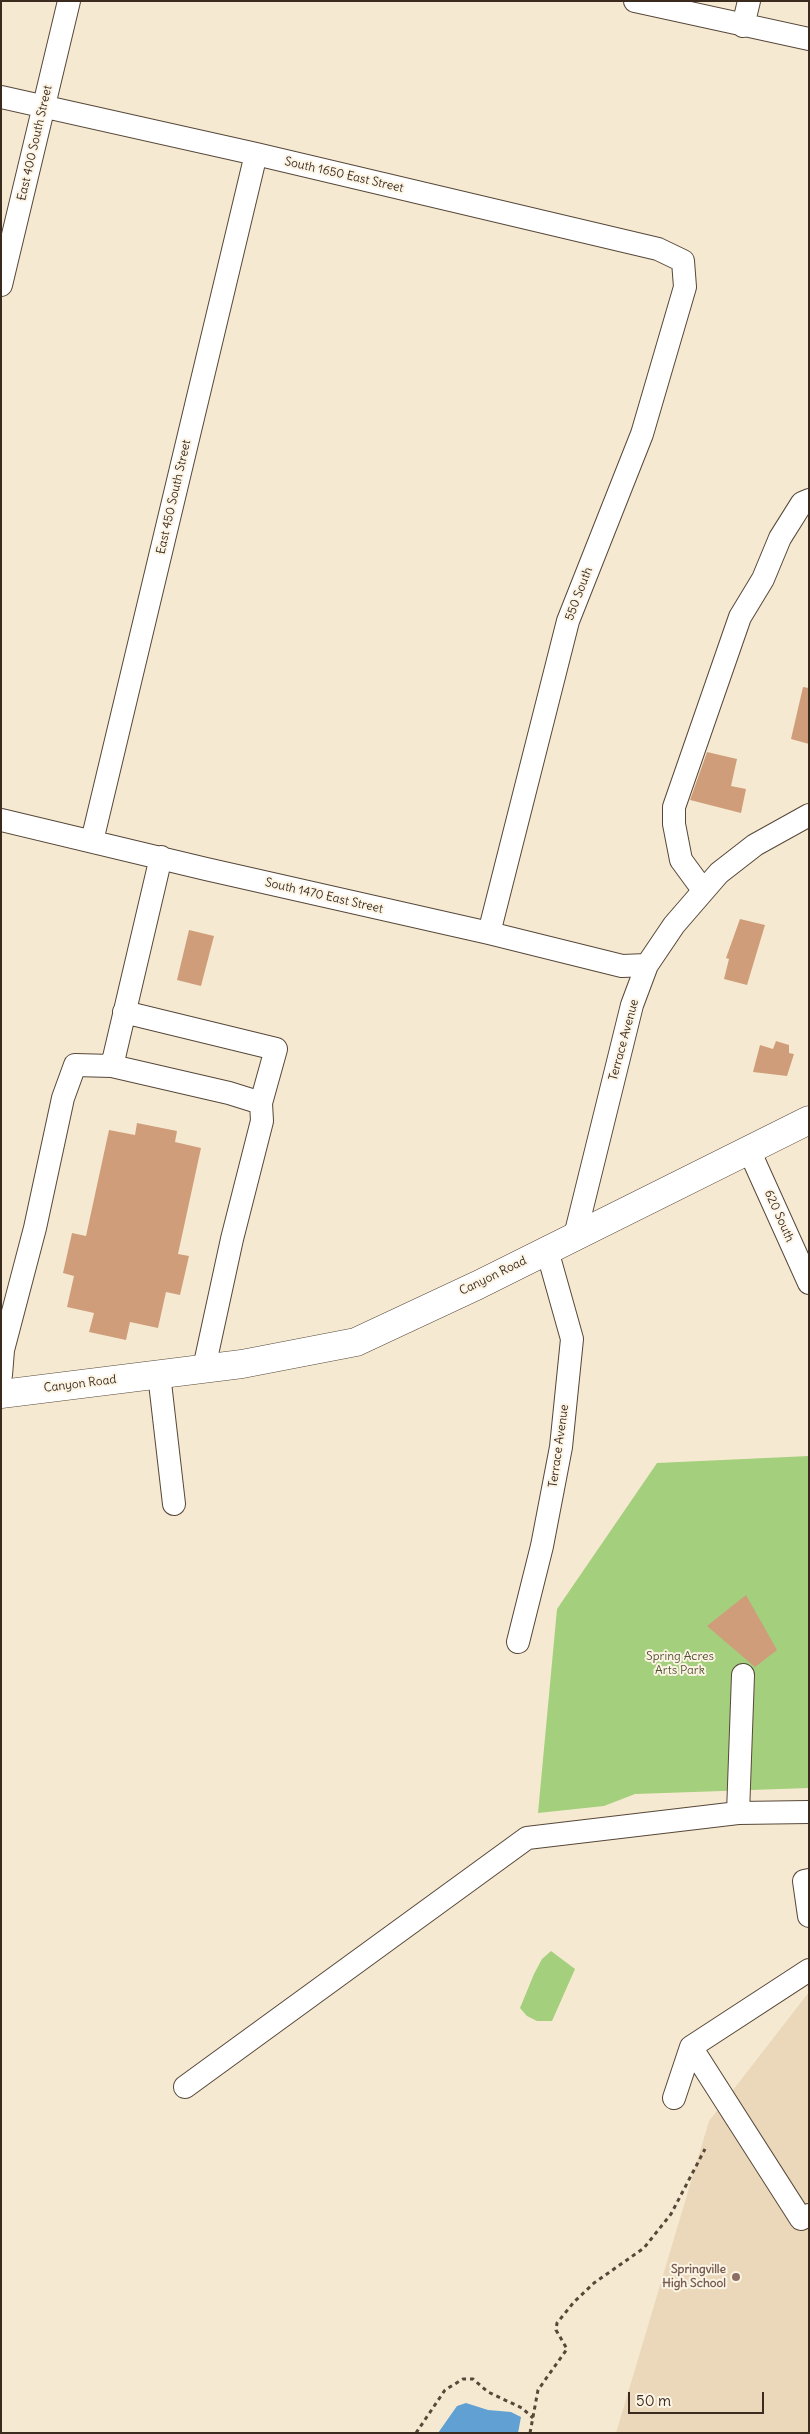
<!DOCTYPE html>
<html>
<head>
<meta charset="utf-8">
<style>
	body { margin:0 }
	#map { position:relative; width:810px; height:2434px; overflow:hidden; background:#f5ead1; font-family:Delius,sans-serif }
	canvas { display:block }
	.frame { position:absolute; inset:0; border:2px solid #3b2a1e; pointer-events:none }
	.scale { position:absolute; left:628px; top:2392px; width:136px; height:22px; box-sizing:border-box; border:2px solid #3b2a1e; border-top:0; padding-left:6px; font-size:15px; line-height:18px; white-space:nowrap; color:#3b2a1e; -webkit-text-stroke:4px #fcf5e5; paint-order:stroke }
</style>
</head>
<body>
<div id="map">
<canvas width="810" height="2434"></canvas>
<div class="frame"></div>
<div class="scale">50 m</div>
</div>
<script>
const c = document.querySelector('canvas').getContext('2d');
c.lineJoin = 'round';
function fillPath(path, color) { c.fillStyle = color; c.fill(path, 'evenodd'); }
const toPath = rows => new Path2D(rows.map(r => 'M' + r).join(''));
function trace(path, color, width, dash) { c.strokeStyle = color; c.lineWidth = width; c.lineCap = dash ? 'butt' : 'round'; c.setLineDash(dash || []); c.stroke(path); }
function label(font, color, halo, rows, align = 'center') {
  c.font = font + ' Delius,sans-serif'; c.lineWidth = 4; c.setLineDash([]); c.textBaseline = 'middle'; c.strokeStyle = halo; c.fillStyle = color; for (const [text, x, y, turn = 0] of rows) {
    c.save(); c.translate(x, y); c.rotate((+turn || 0) * Math.PI / 180); c.textAlign = isNaN(turn) ? turn : align; if (halo) c.strokeText(text, 0, 0); c.fillText(text, 0, 0); c.restore();
  }
}
const built = toPath([
	[809,1992,809,2433,616,2433,709,2121]
]);
const green = toPath([
	[809,1456,809,1788,635,1794,604,1806,538,1813,557,1609,657,1463],
	[551,1951,575,1969,552,2021,537,2021,527,2016,520,2008,534,1974,542,1959]
]);
const water = toPath([
	[466,2403,488,2410,511,2412,521,2417,518,2433,438,2433,457,2406]
]);
const building = toPath([
	[803,687,809,688,809,744,791,739],
	[707,752,737,759,731,786,746,789,741,813,690,800],
	[740,919,765,925,747,985,724,979,729,959,726,958],
	[189,930,214,936,201,986,177,980],
	[776,1041,789,1045,789,1053,794,1054,787,1076,753,1072,760,1045,773,1049],
	[137,1123,177,1131,175,1142,201,1148,178,1254,189,1256,180,1295,166,1292,158,1328,130,1322,126,1340,89,1332,94,1313,67,1307,74,1276,63,1273,72,1233,86,1236,109,1130,135,1135],
	[746,1595,777,1650,755,1667,707,1626]
]);
const path = toPath([
	[416,2433,445,2390,463,2379,473,2379,488,2392,522,2408,533,2418],
	[530,2433,538,2390,567,2349,556,2330,557,2323,574,2302,594,2283,644,2248,671,2214,705,2149]
]);
const minor = toPath([
	[635,1,809,39],
	[743,26,749,1],
	[1,97,256,154,658,249,683,261,685,287,642,434,568,621,489,933],
	[1,285,69,1],
	[1,820,206,869,489,933,622,966,647,965],
	[92,841,256,154],
	[161,857,112,1066,229,1093,261,1103,262,1121,232,1239,204,1368],
	[703,890,681,860,674,824,674,807,740,617,763,579,780,538,802,503,809,500],
	[124,1012,276,1049,261,1103],
	[749,1150,809,1283],
	[575,1236,632,1005,647,965,674,925,719,873,755,845,809,815],
	[159,1374,174,1504],
	[1,1375,3,1350,35,1228,63,1098,75,1065,112,1066],
	[518,1642,542,1546,561,1447,572,1339,547,1250],
	[738,1813,743,1675],
	[809,1880,804,1881,809,1916],
	[691,2047,801,2219,809,2215],
	[185,2087,527,1838,738,1813,809,1812],
	[674,2098,691,2047,809,1970]
]);
const major = toPath([
	[1,1394,242,1364,356,1342,478,1285,809,1120]
]);
const markers = [
	[736,2277,5,"#8d6e63"]
];
const streetNames = [
	["East 400 South Street",35,143,-77],
	["South 1650 East Street",344,175,13],
	["East 450 South Street",174,497,-77],
	["550 South",579,594,-69],
	["South 1470 East Street",324,896,13],
	["Terrace Avenue",624,1040,-75],
	["620 South",779,1216,66],
	["Canyon Road",493,1276,-26],
	["Canyon Road",80,1384,-7],
	["Terrace Avenue",559,1446,-82]
];
const parkNames = [
	["Spring Acres",680,1657],
	["Arts Park",680,1671]
];
const educationNames = [
	["Springville",726,2270],
	["High School",726,2284]
];
fillPath(built, '#ebd8ba');
fillPath(green, '#a4cf7c');
fillPath(water, '#61a0d3');
fillPath(building, '#d09d7a');
trace(minor, '#574739', 24);
trace(major, '#574739', 29);
trace(path, '#574739', 3, [4, 4]);
trace(minor, '#fff', 22);
trace(major, '#fff', 28);
for (const [x, y, r, color] of markers) { const dot = new Path2D(); dot.arc(x, y, r, 0, 2 * Math.PI); c.fillStyle = color; c.fill(dot); trace(dot, '#fcf5e5', 2); }
label('12px', '#3b2a1e', '#fcf5e5', streetNames);
label('12px', '#555336', '#fcf5e5', parkNames);
label('bold 12px', '#785e54', '#fcf5e5', educationNames, 'right');
</script>
</body>
</html>
